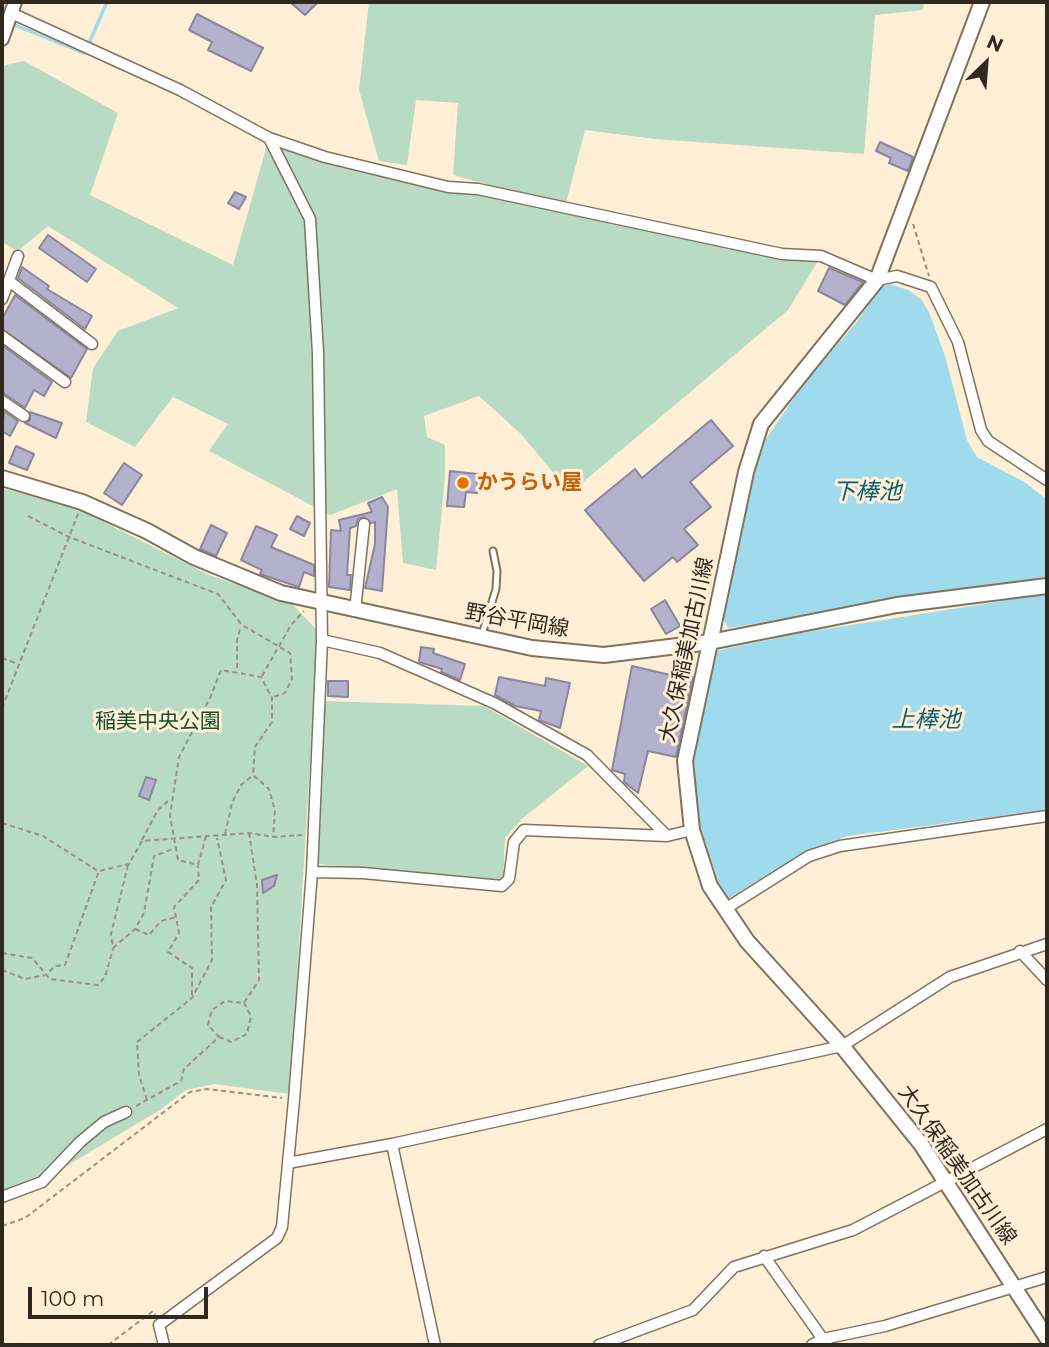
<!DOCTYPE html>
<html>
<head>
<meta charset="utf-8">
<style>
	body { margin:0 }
	#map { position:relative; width:1049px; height:1347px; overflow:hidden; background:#feefd6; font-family:Montserrat,sans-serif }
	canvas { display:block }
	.frame { position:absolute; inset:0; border:4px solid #2f2920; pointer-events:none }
	.north { position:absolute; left:951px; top:28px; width:70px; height:70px; -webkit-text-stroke:5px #feefd6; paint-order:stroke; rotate:25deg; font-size:19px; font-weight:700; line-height:28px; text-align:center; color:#2f2920 }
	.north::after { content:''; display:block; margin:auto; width:24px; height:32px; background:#2f2920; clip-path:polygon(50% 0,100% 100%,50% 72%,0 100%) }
	.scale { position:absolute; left:28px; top:1287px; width:180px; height:32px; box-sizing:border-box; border:4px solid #2f2920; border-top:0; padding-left:9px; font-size:21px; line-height:24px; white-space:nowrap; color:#2f2920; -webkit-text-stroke:5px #feefd6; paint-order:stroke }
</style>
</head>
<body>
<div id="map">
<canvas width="1049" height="1347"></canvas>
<div class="frame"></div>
<div class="north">N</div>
<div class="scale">100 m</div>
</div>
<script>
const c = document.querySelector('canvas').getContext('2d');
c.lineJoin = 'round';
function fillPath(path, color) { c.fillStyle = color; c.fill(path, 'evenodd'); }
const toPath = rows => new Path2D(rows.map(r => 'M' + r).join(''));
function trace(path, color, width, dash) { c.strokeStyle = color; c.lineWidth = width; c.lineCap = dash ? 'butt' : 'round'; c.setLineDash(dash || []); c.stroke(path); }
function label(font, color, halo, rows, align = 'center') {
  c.font = font + ' Montserrat,"Noto Sans JP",sans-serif'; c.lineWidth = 6; c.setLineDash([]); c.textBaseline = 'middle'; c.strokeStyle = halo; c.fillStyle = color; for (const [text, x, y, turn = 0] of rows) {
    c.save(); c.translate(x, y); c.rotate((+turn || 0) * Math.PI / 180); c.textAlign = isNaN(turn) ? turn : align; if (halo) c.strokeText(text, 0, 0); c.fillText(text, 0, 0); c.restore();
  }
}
const green = toPath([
	[369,2,924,2,923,10,875,15,864,154,655,139,585,130,565,207,821,256,788,310,570,493,522,435,479,396,424,416,427,437,445,445,445,477,436,570,403,563,397,489,330,515,209,451,228,424,173,397,135,447,86,422,93,368,118,331,178,308,48,226,18,251,2,242,2,66,24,61,118,113,90,195,233,265,269,138,395,175,560,205,453,175,458,103,416,100,407,165,379,161,359,90],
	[2,488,66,506,81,507,88,514,209,575,292,604,318,631,290,1094,214,1084,186,1090,160,1110,2,1205],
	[324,701,484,706,588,766,523,818,505,838,503,881,318,864]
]);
const water = toPath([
	[890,284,908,290,921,299,929,312,945,356,967,440,977,457,1026,483,1047,500,1047,577,728,628,723,618,725,605,752,483,766,439,807,379,856,323,881,287],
	[1047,594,1047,810,848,836,807,850,728,899,720,886,695,811,691,751,710,662,716,651,801,633]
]);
const stream = toPath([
	[12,24,84,53],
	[89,43,107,2]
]);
const building = toPath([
	[290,2,318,2,305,15,290,2],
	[197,14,263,48,251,71,208,50,212,42,189,30,197,14],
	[880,142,913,157,908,171,889,163,891,158,876,151,880,142],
	[235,192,246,197,239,209,228,203,235,192],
	[48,235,96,269,87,282,39,248,48,235],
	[22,267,49,286,47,289,92,316,85,329,18,278,22,267],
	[829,268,863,282,845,305,818,291,829,268],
	[15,295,87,349,71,378,2,329,2,319,15,295],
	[2,345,52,382,44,396,34,390,25,408,2,392,2,345],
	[4,411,18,421,10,436,2,431,4,411],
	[30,412,62,423,56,438,25,423,30,420,30,412],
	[711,420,733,446,690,482,711,507,684,529,698,545,677,562,673,557,644,581,585,510,635,469,642,478,711,420],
	[16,446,34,454,27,470,9,463,16,446],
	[124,463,142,475,122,505,104,493,124,463],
	[450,471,478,474,477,493,466,492,464,507,447,506,450,471],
	[382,497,388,507,382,591,365,588,375,544,375,522,371,523,364,517,358,519,356,526,350,528,347,575,351,575,350,590,329,587,331,530,341,531,339,520,372,512,368,503,382,497],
	[297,516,310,523,304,536,290,529,297,516],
	[211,525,227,533,216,556,200,549,211,525],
	[256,526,277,535,271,547,314,565,314,576,304,572,299,587,260,574,262,570,241,560,256,526],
	[665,600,680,626,666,634,651,609,665,600],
	[421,647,434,649,433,653,465,664,460,680,441,672,442,669,419,662,421,647],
	[632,666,679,677,680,674,693,677,676,757,648,751,638,793,624,782,625,774,612,770,632,666],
	[499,677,545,686,546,678,570,683,560,728,539,720,541,711,515,706,495,695,499,677],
	[328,681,348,681,348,697,328,696,328,681],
	[146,777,156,780,149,800,139,796,146,777],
	[277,875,274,886,263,893,262,880,277,875]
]);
const path = toPath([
	[913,224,929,276],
	[28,516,69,537,218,594,242,625,290,653,292,679,285,693,273,697],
	[2,658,18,664],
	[237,668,237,640,241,626],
	[262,676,291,625,304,611],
	[2,708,78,514],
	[2,823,43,836,98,871],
	[225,834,232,803,241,785,253,775],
	[206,836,198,865,178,860,170,816,179,757,210,698,221,670,261,677,272,698,272,722,255,747,253,775,269,789,275,811,273,837],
	[142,840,158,810,170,799],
	[128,865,111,934,113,948,135,929,144,913,154,856,176,848],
	[135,929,149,935,161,921,176,917],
	[2,953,32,958,50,979,98,985,105,977,113,949],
	[2,970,25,979,46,975,55,966,65,965,99,871,129,864,142,841,249,833,273,837,302,835],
	[192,995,192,968,168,952,179,933,174,907,199,880,198,866],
	[219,1037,231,1042,247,1034,251,1016,244,1003],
	[147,1100,139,1075,137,1042,192,998,212,960,211,907,226,880,217,838],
	[136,1106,181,1081,184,1069,219,1037,208,1025,212,1010,225,1001,244,1003,259,980,257,885,249,833],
	[2,1226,25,1218,190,1092,207,1089,282,1098],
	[108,1345,153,1311,155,1315]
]);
const service = toPath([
	[482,634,496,589,497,571,493,551]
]);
const minor = toPath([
	[11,13,180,90,269,138,325,157,448,187,478,189,782,254,821,256,877,280,897,276,931,287,958,342,981,430,988,441,1047,480],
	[9,281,92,344],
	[2,299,18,256],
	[2,336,65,382],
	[2,401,24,416],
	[355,611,364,524],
	[322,640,380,653,494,703,587,755,667,836,692,830],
	[312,872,363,873,502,886,509,879,514,842,524,830,667,836],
	[725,909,809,856,840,846,1047,816],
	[1020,951,1047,980],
	[392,1144,435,1345],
	[288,1163,392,1144,842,1046,950,977,1047,944],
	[2,1197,42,1182,80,1142,104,1122,126,1112],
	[764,1256,827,1345],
	[164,1345,159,1325,277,1238,282,1227,294,1100,312,872,322,640,318,353,310,219,269,138],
	[599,1345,693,1310,734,1267,853,1230,1047,1129],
	[812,1345,823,1339,885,1326,1047,1277]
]);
const tertiary = toPath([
	[2,39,15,2]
]);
const secondary = toPath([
	[982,2,877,280,761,424,746,472,685,761,692,830,710,886,747,941,842,1046,921,1144,1047,1338],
	[2,478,82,502,147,531,194,557,281,593,532,648,604,655,710,642,897,605,1047,586]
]);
const markers = [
	[463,483,7,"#e8710a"]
];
const foodNames = [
	["かうらい屋",477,483]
];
const streetNames = [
	["野谷平岡線",517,621,10],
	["大久保稲美加古川線",687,650,-78],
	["大久保稲美加古川線",957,1165,55]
];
const parkNames = [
	["稲美中央公園",158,722]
];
const waterNames = [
	["下棒池",867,492],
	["上棒池",926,720]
];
fillPath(green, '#b8dbc4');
fillPath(water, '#9fdbed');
trace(stream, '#9fdbed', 3.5);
fillPath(building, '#b3b1cb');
trace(building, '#89879f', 2);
trace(service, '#80735d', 9);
trace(minor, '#80735d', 13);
trace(tertiary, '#80735d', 16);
trace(secondary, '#80735d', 18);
trace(path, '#9b907f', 2, [5, 3.5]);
trace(service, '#fff', 5);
trace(minor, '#fff', 10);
trace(tertiary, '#fff', 12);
trace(secondary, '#fff', 14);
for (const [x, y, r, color] of markers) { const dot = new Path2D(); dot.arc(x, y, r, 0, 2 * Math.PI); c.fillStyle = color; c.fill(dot); trace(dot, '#feefd6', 2.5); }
label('bold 21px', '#c56008', '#feefd6', foodNames, 'left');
label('21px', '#2f2920', '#feefd6', streetNames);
label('21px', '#174f32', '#feefd6', parkNames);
label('italic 23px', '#0b5f71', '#feefd6', waterNames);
</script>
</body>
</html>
